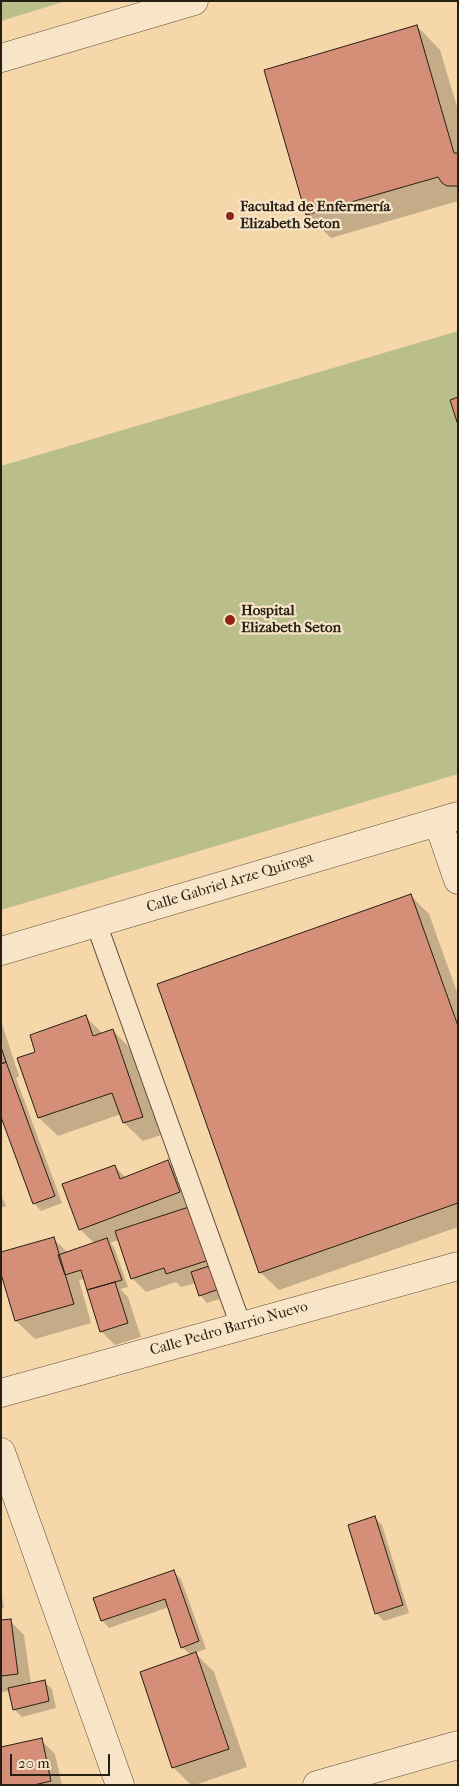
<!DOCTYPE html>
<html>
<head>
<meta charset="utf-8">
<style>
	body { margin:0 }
	#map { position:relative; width:459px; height:1786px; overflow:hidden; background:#f5d7aa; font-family:"IM FELL French Canon",serif }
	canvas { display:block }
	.frame { position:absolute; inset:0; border:2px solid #271e14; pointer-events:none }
	.scale { position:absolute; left:10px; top:1754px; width:100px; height:22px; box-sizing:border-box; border:2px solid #271e14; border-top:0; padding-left:6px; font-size:15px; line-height:18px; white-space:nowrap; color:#271e14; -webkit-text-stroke:4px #f8e5c8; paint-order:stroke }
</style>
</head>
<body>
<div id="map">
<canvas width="459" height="1786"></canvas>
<div class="frame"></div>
<div class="scale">20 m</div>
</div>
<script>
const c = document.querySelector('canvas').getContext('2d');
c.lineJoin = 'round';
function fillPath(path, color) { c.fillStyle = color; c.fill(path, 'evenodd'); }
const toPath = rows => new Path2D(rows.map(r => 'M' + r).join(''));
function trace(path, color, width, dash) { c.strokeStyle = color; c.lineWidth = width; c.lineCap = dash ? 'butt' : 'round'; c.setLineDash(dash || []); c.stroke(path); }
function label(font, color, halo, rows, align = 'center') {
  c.font = font + ' "IM FELL French Canon",serif'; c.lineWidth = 4.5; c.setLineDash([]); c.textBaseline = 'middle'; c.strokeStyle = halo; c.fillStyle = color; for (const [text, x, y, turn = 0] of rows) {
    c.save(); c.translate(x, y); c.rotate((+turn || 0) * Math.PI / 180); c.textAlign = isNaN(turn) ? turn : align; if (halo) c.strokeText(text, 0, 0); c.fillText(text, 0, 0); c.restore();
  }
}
const green = toPath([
	[1,1,66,1,1,21],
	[458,331,458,774,1,910,1,466]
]);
const shadow = toPath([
	[417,26,440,50,458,110,458,201,331,238,307,215,265,71],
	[410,895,429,914,458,995,458,1227,279,1290,260,1272],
	[86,1017,103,1034,113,1031,131,1049,161,1135,143,1141,124,1123,121,1114,58,1136,39,1118,19,1059,37,1052],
	[1,1021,19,1076,16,1078,62,1203,41,1211,34,1203,1,1113],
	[168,1162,186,1180,229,1296,207,1303,200,1295,196,1283,181,1287,176,1282,146,1292,132,1278,119,1240,110,1243,114,1247,128,1287,120,1289,128,1297,141,1337,115,1345,101,1331,85,1279,79,1280,91,1323,35,1339,16,1321,54,1239,68,1253,95,1244,80,1229,114,1166,126,1178],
	[1,1195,6,1206,1,1208],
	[375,1518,382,1525,409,1613,384,1621,376,1613],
	[174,1572,181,1579,206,1649,195,1653,214,1672,247,1767,195,1785,191,1785,173,1767,191,1655,182,1647,169,1607,109,1628,102,1620],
	[1,1590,4,1608,1,1609],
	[10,1621,24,1635,31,1684,44,1682,52,1689,56,1708,22,1717,14,1709,10,1691,1,1692,1,1622],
	[41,1740,55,1754,62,1785,1,1785]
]);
const building = toPath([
	[417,25,454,153,458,153,458,186,447,186,442,183,438,177,306,215,264,70,417,25],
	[458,397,458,425,450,400,458,397],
	[411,894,458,1026,458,1203,259,1273,157,984,411,894],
	[86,1015,93,1036,113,1029,143,1117,123,1123,112,1093,38,1118,17,1058,35,1052,30,1035,86,1015],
	[1,1047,6,1062,1,1064,1,1047],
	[6,1062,55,1196,33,1204,1,1117,1,1064,6,1062],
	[168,1160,180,1192,79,1230,62,1184,115,1165,120,1179,168,1160],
	[192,1206,209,1260,166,1274,164,1268,131,1279,115,1231,192,1206],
	[54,1237,74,1304,15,1321,1,1274,1,1252,54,1237],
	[107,1238,122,1280,87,1290,81,1270,65,1275,58,1255,107,1238],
	[215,1264,222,1288,199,1296,191,1272,215,1264],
	[115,1282,128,1323,100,1332,87,1290,115,1282],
	[375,1516,403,1605,375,1614,348,1525,375,1516],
	[174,1570,199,1641,181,1648,165,1599,101,1621,93,1598,174,1570],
	[11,1619,18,1674,1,1676,1,1620,11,1619],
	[196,1652,229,1749,172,1768,140,1672,196,1652],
	[45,1680,49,1701,13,1710,8,1688,45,1680],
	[42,1738,51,1781,34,1785,1,1785,1,1747,42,1738]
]);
const lane = toPath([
	[96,923,241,1326]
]);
const street = toPath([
	[1,58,194,1],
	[438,822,458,880],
	[1,951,458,816],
	[1,1393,458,1266],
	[1,1452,120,1785],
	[317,1785,458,1745]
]);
const markers = [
	[230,216,5,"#8f2418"],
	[230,620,6,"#8f2418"]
];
const poiNames = [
	["Facultad de Enfermería",240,207],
	["Elizabeth Seton",240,224],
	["Hospital",241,611],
	["Elizabeth Seton",241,628]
];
const streetNames = [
	["Calle Gabriel Arze Quiroga",230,883,-17],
	["Calle Pedro Barrio Nuevo",229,1329,-16]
];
fillPath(green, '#babe8a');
fillPath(shadow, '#0003');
fillPath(building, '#d58f79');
trace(building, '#271e14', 1);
trace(lane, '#5a4c3a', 22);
trace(street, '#5a4c3a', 29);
trace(lane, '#f8e5c8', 20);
trace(street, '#f8e5c8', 28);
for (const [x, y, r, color] of markers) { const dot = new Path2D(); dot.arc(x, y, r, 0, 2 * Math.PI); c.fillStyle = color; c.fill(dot); trace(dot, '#f8e5c8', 2); }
label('bold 15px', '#271e14', '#f8e5c8', poiNames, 'left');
label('15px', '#271e14', '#f8e5c8', streetNames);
</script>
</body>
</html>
